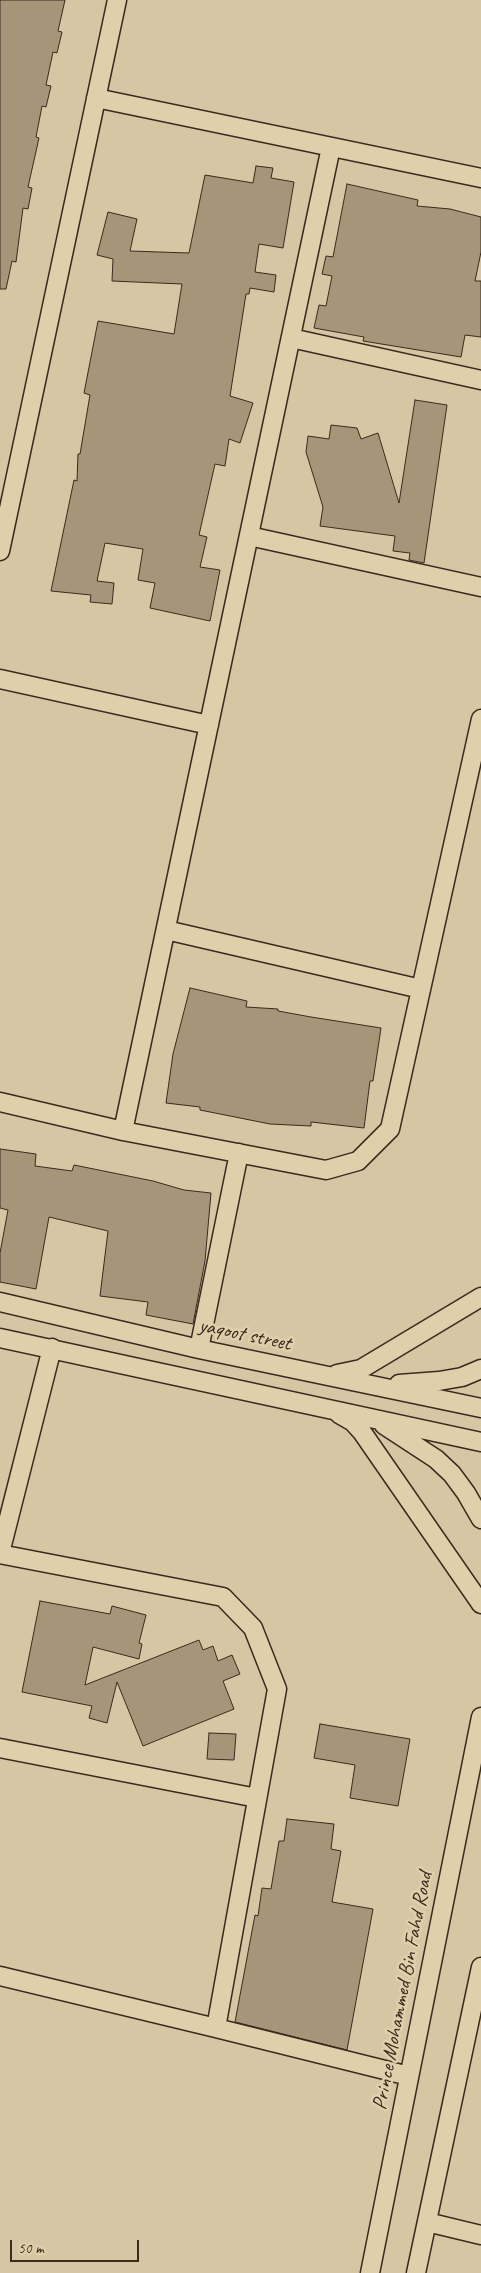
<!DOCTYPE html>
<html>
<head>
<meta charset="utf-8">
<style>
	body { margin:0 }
	#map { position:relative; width:481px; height:2273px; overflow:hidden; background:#d7c5a4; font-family:Caveat,sans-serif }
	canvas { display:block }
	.scale { position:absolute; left:10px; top:2240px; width:129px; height:22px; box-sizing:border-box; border:2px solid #3b2a1e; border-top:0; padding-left:6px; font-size:15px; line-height:18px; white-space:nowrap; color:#3b2a1e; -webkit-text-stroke:4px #e1cfac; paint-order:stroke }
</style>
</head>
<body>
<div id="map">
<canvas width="481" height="2273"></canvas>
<div class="scale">50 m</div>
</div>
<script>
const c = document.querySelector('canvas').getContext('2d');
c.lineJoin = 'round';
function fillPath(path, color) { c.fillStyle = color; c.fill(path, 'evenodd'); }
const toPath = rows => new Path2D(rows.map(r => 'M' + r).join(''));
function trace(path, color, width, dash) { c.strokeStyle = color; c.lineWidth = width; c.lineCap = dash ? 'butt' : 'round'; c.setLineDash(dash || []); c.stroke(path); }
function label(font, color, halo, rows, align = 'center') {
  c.font = font + ' Caveat,sans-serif'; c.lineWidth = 5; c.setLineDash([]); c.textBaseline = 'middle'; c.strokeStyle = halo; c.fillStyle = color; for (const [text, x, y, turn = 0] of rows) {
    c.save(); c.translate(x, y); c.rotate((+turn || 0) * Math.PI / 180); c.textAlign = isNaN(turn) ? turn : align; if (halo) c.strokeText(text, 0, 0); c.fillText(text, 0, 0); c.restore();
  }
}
const building = toPath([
	[0,0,65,0,58,31,62,32,57,53,53,52,46,85,51,86,46,107,42,106,36,137,39,138,28,187,32,188,28,209,23,208,16,262,12,261,6,289,0,289,0,0],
	[256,166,273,168,271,178,294,182,283,248,259,244,255,272,276,275,274,292,250,288,249,294,246,294,230,396,253,403,240,443,229,439,225,466,215,464,199,535,207,537,200,567,220,570,210,621,150,608,155,583,138,580,143,549,105,543,97,581,114,583,112,604,90,602,91,595,51,591,74,480,77,481,78,454,80,454,90,395,84,393,98,321,174,334,182,284,112,281,113,259,97,255,108,212,137,219,130,251,189,253,205,175,253,183,256,166],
	[347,184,418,200,417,206,450,209,481,217,481,252,475,281,481,281,481,337,465,335,461,357,363,341,364,337,314,328,319,305,326,306,332,276,322,274,326,256,333,257,347,184],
	[415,400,447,405,424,563,409,560,410,553,393,551,395,536,320,526,323,507,306,452,308,436,329,439,331,425,357,428,361,439,378,433,399,503,415,400],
	[190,988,247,1001,246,1007,278,1009,278,1011,311,1017,381,1028,373,1081,370,1081,364,1128,311,1122,311,1126,270,1124,200,1110,200,1107,166,1103,173,1054,190,988],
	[0,1149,36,1154,35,1166,72,1171,74,1165,153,1181,184,1190,211,1193,205,1261,193,1324,146,1315,148,1302,100,1296,108,1231,49,1217,36,1289,0,1282,0,1253,8,1210,0,1208,0,1149],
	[40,1601,110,1614,112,1606,146,1615,139,1643,142,1644,139,1659,93,1647,85,1685,199,1640,203,1650,213,1646,218,1661,232,1655,240,1674,223,1681,234,1709,143,1746,117,1682,107,1723,89,1718,92,1706,22,1692,40,1601],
	[320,1724,410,1739,398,1806,350,1798,355,1765,314,1758,320,1724],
	[209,1733,236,1734,234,1760,207,1759,209,1733],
	[287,1819,334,1824,331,1849,341,1851,332,1902,373,1909,347,2050,235,2022,255,1915,258,1916,262,1888,271,1889,279,1841,284,1841,287,1819]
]);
const minor = toPath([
	[96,98,481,178],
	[291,338,481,380],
	[249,536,481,587],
	[0,551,117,0],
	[0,679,209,725],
	[166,930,421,989],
	[0,1102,123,1131,326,1170,358,1161,390,1129,481,719],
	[123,1131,331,147],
	[0,1302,199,1349,481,1408],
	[0,1338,481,1442],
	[199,1349,239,1153],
	[337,1374,361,1369,481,1297],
	[399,1384,439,1381,462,1377,481,1369],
	[339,1414,353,1422,362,1432,481,1604],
	[384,1425,436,1459,452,1474,466,1493,481,1519],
	[0,1553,52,1348],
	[0,1554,223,1597,253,1628,277,1689,216,2028,0,1976],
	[0,1748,257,1798],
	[216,2028,409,2076],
	[427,2222,481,2235],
	[370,2273,481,1717],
	[416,2273,481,1967]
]);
const streetNames = [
	["yaqoot street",245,1335,12],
	["Prince Mohammed Bin Fahd Road",403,1991,-79]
];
fillPath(building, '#a7957a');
trace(building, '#3b2a1e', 1);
trace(minor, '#3b2a1e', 21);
trace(minor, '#e1cfac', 18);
label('21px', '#3b2a1e', '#e1cfac', streetNames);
</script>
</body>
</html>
